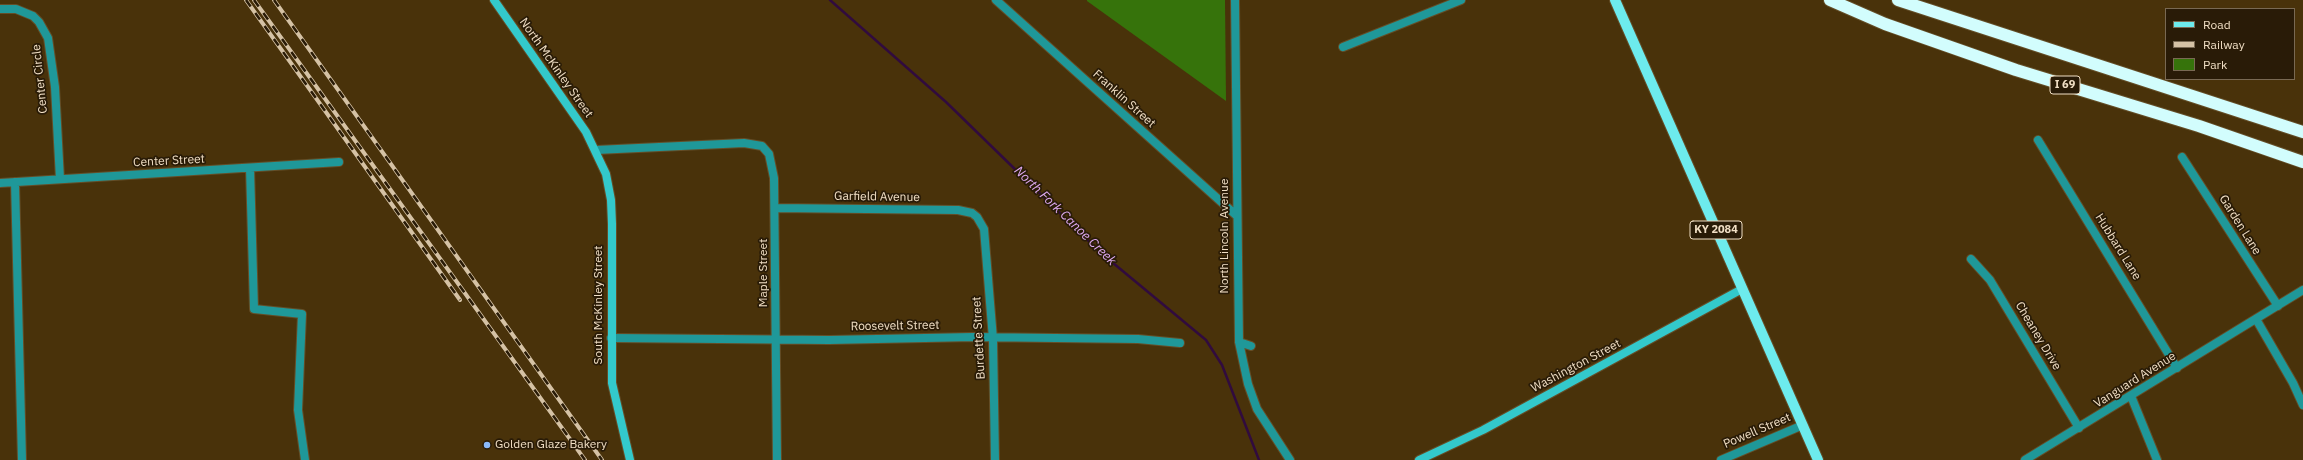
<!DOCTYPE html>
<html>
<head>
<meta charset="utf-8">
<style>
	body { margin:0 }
	#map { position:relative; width:2303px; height:460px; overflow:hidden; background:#49320a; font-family:"IBM Plex Sans",sans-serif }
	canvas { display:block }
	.legend { position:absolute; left:2165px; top:8px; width:130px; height:72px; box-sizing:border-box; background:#291b07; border:1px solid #796953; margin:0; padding:5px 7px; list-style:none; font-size:12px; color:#f1dfc5 }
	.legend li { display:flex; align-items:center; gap:8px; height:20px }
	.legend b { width:20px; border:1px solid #796953 }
</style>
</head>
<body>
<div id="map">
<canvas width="2303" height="460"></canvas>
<ul class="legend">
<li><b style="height:5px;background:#6debed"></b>Road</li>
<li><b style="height:5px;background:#d5c2a5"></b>Railway</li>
<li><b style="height:11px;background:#36730b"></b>Park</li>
</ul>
</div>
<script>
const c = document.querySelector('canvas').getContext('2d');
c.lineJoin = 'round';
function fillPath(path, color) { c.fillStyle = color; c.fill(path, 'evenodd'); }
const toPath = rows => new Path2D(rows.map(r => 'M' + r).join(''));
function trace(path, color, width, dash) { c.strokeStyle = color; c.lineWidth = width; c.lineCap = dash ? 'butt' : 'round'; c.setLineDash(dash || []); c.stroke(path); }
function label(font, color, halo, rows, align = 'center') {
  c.font = font + ' "IBM Plex Sans",sans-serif'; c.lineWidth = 3.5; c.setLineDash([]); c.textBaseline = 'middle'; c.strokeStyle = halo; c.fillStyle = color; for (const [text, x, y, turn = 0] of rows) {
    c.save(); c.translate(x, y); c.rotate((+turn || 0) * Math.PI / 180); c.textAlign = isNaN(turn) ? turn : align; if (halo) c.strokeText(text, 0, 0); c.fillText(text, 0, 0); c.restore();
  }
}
const green = toPath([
	[1087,0,1225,0,1226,101,1087,1]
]);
const stream = toPath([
	[830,0,946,102,1101,253,1206,340,1222,365,1259,460]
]);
const street = toPath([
	[996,0,1237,216],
	[1235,0,1239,342,1248,384,1257,409,1290,460],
	[0,9,16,9,33,16,39,22,48,38,55,87,60,179],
	[1343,47,1461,0],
	[2038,140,2177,368],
	[596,150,744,143,762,146,769,154,774,178,777,460],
	[2182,157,2278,306],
	[250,168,254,309,302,314,298,410,305,460],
	[15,182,22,460],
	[0,183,339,162],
	[775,208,958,210,972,213,977,217,984,229,993,339,995,460],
	[1971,259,1990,280,2079,428],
	[2256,319,2293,383,2303,405],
	[611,338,829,340,973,337,1138,339,1180,343],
	[1239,342,1251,346],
	[2131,396,2157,460],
	[1721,460,1803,425],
	[2025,460,2303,290]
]);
const secondary = toPath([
	[494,0,586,132,606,174,611,200,612,224,612,383,630,460],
	[1419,460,1483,430,1742,289]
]);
const primary = toPath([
	[1615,0,1818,460]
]);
const highway = toPath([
	[1830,0,1885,24,2016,70,2199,126,2303,162],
	[1898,0,2303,132]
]);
const rail = toPath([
	[246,0,460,300],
	[254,0,585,460],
	[274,0,602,460]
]);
const markers = [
	[487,445,4,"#8abafc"]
];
const shields = [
	[2065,85,30],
	[1716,230,52]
];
const shieldNames = [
	["I 69",2065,85],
	["KY 2084",1716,230]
];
const streetNames = [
	["North McKinley Street",556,68,55],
	["Center Circle",40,79,-96],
	["Franklin Street",1124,99,42],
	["Center Street",169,161,-3],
	["Garfield Avenue",877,197,1],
	["Garden Lane",2240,225,58],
	["North Lincoln Avenue",1225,236,-90],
	["Hubbard Lane",2118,247,58],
	["Maple Street",764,273,-90],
	["South McKinley Street",599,305,-90],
	["Roosevelt Street",895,326,-1],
	["Cheaney Drive",2038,336,59],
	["Burdette Street",979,338,-93],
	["Washington Street",1576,366,-28],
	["Vanguard Avenue",2135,380,-32],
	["Powell Street",1757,431,-23]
];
const poiNames = [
	["Golden Glaze Bakery",495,445]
];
const waterNames = [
	["North Fork Canoe Creek",1065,216,44]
];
fillPath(green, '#36730b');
trace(stream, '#310b3e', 2.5);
trace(street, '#644e28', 10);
trace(secondary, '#644e28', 10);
trace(primary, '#644e28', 12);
trace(highway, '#644e28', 14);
trace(street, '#1f9899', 8);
trace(secondary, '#33c9cb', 8);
trace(primary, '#6debed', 10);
trace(highway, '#d2fdfd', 12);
trace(rail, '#d5c2a5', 4);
trace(rail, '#291b07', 2.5, [8]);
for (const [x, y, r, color] of markers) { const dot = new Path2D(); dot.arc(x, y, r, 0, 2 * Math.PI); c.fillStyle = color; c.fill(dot); trace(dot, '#291b07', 1.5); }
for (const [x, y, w] of shields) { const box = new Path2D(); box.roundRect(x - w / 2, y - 9, w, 18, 3); c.fillStyle = '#291b07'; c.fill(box); trace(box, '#f1dfc5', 1); }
label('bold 11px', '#f1dfc5', null, shieldNames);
label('12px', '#f1dfc5', '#291b07', streetNames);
label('12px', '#f1dfc5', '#291b07', poiNames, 'left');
label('italic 13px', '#dea9f1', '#291b07', waterNames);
</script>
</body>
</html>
